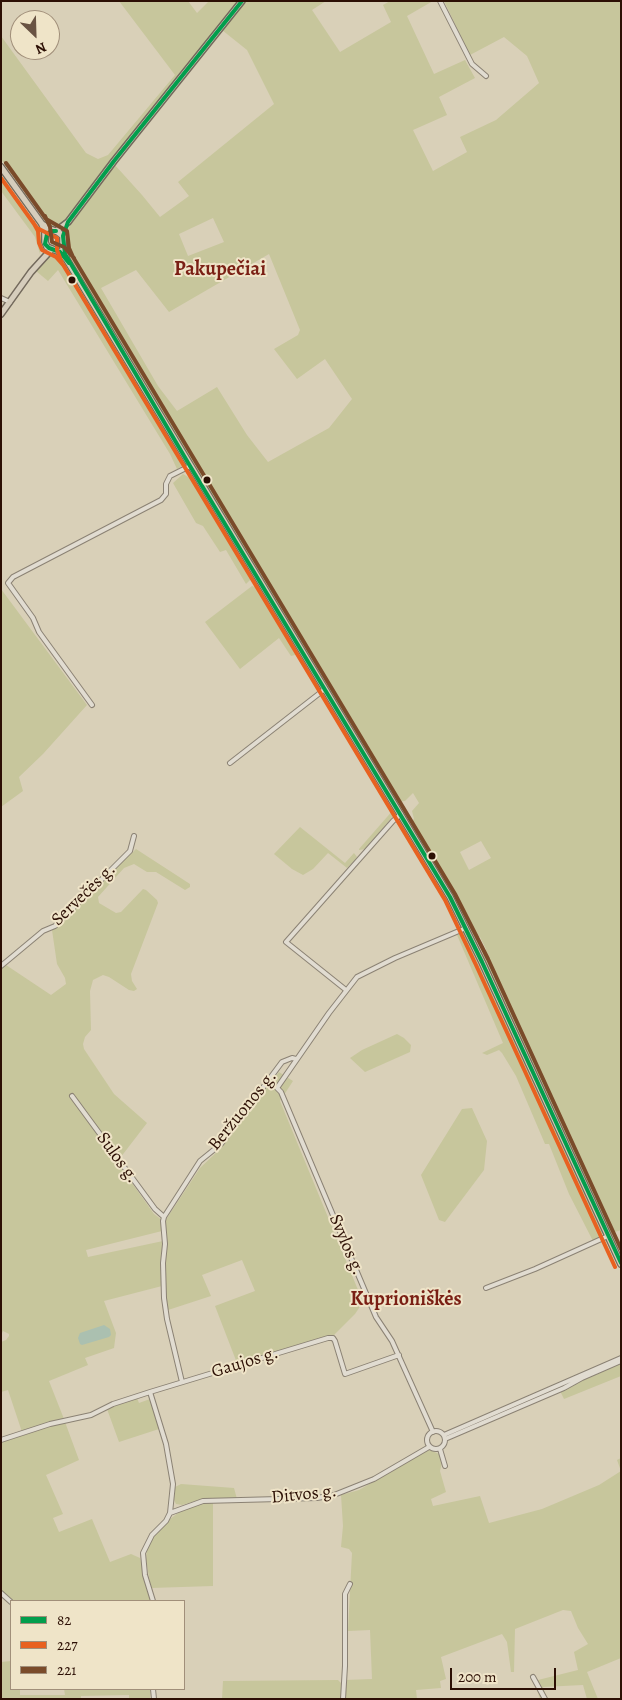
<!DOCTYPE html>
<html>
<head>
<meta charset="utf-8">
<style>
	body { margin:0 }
	#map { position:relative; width:622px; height:1700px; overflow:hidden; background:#d9d0b8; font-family:Alegreya,serif }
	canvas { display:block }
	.frame { position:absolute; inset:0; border:2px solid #2c0f04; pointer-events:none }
	.legend { position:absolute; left:10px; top:1600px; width:175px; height:90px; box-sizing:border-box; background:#efe4c8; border:1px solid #a18f7a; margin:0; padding:6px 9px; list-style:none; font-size:15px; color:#2c0f04 }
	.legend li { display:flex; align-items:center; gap:10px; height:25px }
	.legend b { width:25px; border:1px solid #a18f7a }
	.north { position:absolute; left:10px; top:10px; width:50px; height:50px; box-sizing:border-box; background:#efe4c8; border:1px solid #a18f7a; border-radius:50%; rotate:156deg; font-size:14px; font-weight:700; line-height:20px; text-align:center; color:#2c0f04 }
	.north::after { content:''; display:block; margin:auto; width:18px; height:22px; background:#695343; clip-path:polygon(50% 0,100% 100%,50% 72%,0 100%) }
	.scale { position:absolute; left:450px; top:1668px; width:106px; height:22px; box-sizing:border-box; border:2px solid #2c0f04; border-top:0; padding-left:6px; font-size:15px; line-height:18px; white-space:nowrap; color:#2c0f04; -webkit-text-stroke:4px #efe4c8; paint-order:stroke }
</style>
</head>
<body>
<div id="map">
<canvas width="622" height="1700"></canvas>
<div class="frame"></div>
<ul class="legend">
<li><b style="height:6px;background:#029e4d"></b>82</li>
<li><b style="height:6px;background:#e86120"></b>227</li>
<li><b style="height:6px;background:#7a4b2a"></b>221</li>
</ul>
<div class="north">N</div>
<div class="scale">200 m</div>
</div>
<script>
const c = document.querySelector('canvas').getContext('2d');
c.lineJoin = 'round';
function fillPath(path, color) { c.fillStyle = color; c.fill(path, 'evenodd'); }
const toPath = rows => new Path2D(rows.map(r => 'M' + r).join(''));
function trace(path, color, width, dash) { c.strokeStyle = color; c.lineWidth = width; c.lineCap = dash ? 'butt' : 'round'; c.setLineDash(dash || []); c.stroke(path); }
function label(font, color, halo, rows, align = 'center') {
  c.font = font + ' Alegreya,serif'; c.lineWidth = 4; c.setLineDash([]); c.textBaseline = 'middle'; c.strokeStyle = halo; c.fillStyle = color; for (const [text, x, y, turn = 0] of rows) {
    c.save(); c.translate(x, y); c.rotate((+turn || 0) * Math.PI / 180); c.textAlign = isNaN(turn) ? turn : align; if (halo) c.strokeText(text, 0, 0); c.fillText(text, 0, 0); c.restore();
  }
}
const green = toPath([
	[119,1,188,1,197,13,209,1,239,1,141,123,61,227,56,229,48,225,36,202,23,189,1,159,1,36,86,153,98,159,108,155,175,75],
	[245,1,326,1,312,10,340,52,391,22,383,5,390,1,433,1,407,16,434,74,465,60,475,78,439,97,447,115,413,130,433,171,467,152,460,137,496,120,539,83,527,56,504,37,470,55,444,1,621,1,621,1230,612,1233,611,1235,482,954,486,951,486,949,480,937,475,937,454,897,410,823,414,819,412,811,419,803,413,793,405,801,397,802,155,403,65,248,66,234,70,225,114,164,142,195,160,217,189,196,178,182,274,104,247,50,222,30],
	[213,218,224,242,188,256,179,234],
	[269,254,300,330,298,335,274,349,297,379,325,359,352,399,329,428,268,462,247,435,217,387,177,411,158,386,101,288,136,270,169,312],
	[481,841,491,858,469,870,460,852],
	[1,175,40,230,42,236,40,254,35,237,1,191],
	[51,253,56,253,60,258,184,465,177,469,170,454,58,270,48,281,36,271],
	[183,474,190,478,193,482,251,577,251,579,246,584,226,550,220,552,203,526,196,523,173,483],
	[252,586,258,588,294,649,295,655,291,656,279,638,240,669,205,622],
	[1,589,87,705,43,754,19,777,23,791,1,807],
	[394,809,393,816,366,849,359,850,359,849],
	[300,827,345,863,354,853,357,857,355,860,347,868,328,853,313,869,303,875,292,869,274,854],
	[136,849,190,884,190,887,185,890,156,872,147,872,134,864,124,868,98,897,99,903,116,913,121,912,143,889,146,890,157,900,158,903,131,974,132,981,137,989,134,991,129,990,109,977,103,975,93,980,90,991,91,1030,85,1037,83,1044,84,1049,114,1094,147,1123,117,1162,154,1214,162,1220,162,1231,86,1250,88,1257,163,1241,162,1286,104,1301,116,1333,114,1348,85,1358,88,1365,49,1381,64,1419,22,1432,8,1390,1,1392,1,1342,6,1340,9,1336,9,1334,3,1331,1,1335,1,968,6,965,51,995,66,984,65,978,57,964,52,930],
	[464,933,603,1232,601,1237,593,1241,569,1194,549,1144,545,1144,516,1076,502,1053,499,1050,487,1055,482,1053,503,1043,457,935],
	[397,1034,404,1038,411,1045,410,1052,365,1072,350,1058,362,1050],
	[279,1072,293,1081,280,1101,363,1302,355,1314,334,1335,237,1363,215,1306,255,1291,242,1260,202,1275,211,1296,168,1310,165,1285,165,1221,200,1168,219,1150],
	[472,1108,487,1141,484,1170,445,1222,439,1220,421,1175,462,1109],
	[621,1363,621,1376,564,1399,560,1391,595,1373,606,1370],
	[137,1398,139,1403,150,1399,159,1429,119,1442,107,1409],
	[65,1422,79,1460,46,1475,63,1514,53,1518,59,1532,92,1519,110,1562,131,1554,140,1558,151,1601,14,1601,1,1590,1,1442],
	[430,1450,439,1454,442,1463,440,1471,446,1492,431,1499,433,1506,480,1496,489,1523,542,1509,599,1485,621,1471,617,1460,621,1458,621,1658,587,1672,598,1699,587,1699,583,1685,543,1687,547,1699,540,1699,534,1681,578,1670,574,1652,588,1644,578,1628,571,1611,563,1610,515,1629,514,1672,511,1672,507,1642,502,1634,441,1657,446,1679,440,1681,441,1688,416,1690,417,1699,345,1699,345,1680,372,1679,370,1630,348,1631,352,1553,349,1549,341,1547,343,1526,341,1495,359,1490,426,1451],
	[181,1484,234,1488,237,1499,202,1499,182,1505,176,1504,174,1500,175,1487],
	[213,1502,213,1586,151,1588,146,1560,147,1548,153,1536,170,1519,182,1510,203,1503],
	[11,1661,11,1689,20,1689,20,1695,65,1695,64,1689,151,1689,150,1699,129,1699,129,1695,81,1696,81,1699,1,1699,1,1662],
	[338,1680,341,1683,341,1699,222,1699,223,1681]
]);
const water = toPath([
	[104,1325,110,1329,111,1335,109,1337,82,1345,80,1344,78,1338,80,1333]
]);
const minor = toPath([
	[440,1,472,64,486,76],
	[1,298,10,302],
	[92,705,39,632,33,618,8,583,13,577,161,500,166,494,166,484,170,476,190,466],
	[230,763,325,689],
	[1,966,43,931,55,926,130,851,134,836],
	[346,990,286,942,393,821,401,814],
	[72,1096,155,1209,164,1217],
	[486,1288,535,1269,608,1236],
	[182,1382,167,1319,164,1298,163,1263,165,1244,163,1221,164,1217,200,1161,221,1144,282,1062,292,1058,296,1059],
	[150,1392,166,1444,173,1484,170,1513,166,1521,152,1535,143,1553,145,1575,153,1601],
	'427 1440a9 9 0 1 1 18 0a9 9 0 1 1-18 0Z',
	[433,1432,392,1341,376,1317,281,1092,277,1088,329,1013,357,977,395,958,466,928],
	[444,1435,621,1358],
	[445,1439,564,1388,582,1378,621,1361],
	[1,1440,50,1424,91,1415,113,1404,150,1392,328,1338,333,1338,335,1341,345,1374,399,1355],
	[440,1449,445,1466],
	[170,1513,203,1501,317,1498,334,1495,374,1479,429,1447],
	[1,1593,11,1602],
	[533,1677,545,1699],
	[153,1689,154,1699],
	[343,1699,345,1666,345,1594,350,1584]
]);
const major = toPath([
	[56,231,68,222,114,161,242,1],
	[1,314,31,272,51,250]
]);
const highway = toPath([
	[1,167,42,224,45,232,45,242,47,247,60,252,66,259],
	[42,224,50,229,58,232,63,236,63,249,67,260,450,897,482,962,621,1264]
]);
const bus1 = toPath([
	[242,1,114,161,68,222,63,236,65,254,190,466,450,897,482,962,621,1263],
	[56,231,51,231,47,234,45,244,49,248,60,252,69,263]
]);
const bus2 = toPath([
	[1,178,37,228,57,238,57,250,62,263,445,900,476,965,615,1267],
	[33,222,38,231,39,243,42,250,56,257,64,266]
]);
const bus3 = toPath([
	[6,163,46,219,67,231,69,248,73,257,455,894,488,959,621,1249],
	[45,216,50,227,52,242,64,247,74,258]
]);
const markers = [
	[72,280,4.5,"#2c0f04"],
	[207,480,4.5,"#2c0f04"],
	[432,856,4.5,"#2c0f04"]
];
const streetNames = [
	["Servečės g.",84,895,-44],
	["Beržuonos g.",243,1111,-51],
	["Sulos g.",117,1158,54],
	["Svylos g.",346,1245,67],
	["Gaujos g.",245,1363,-17],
	["Ditvos g.",304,1495,-6]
];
const quarterNames = [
	["Pakupečiai",220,270],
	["Kuprioniškės",406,1300]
];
fillPath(green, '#c7c69c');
fillPath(water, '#abc0b0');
trace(minor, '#8b8274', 6);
trace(major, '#73695c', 8);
trace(highway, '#73695c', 8);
trace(minor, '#e1dcd1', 4);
trace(major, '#d6cdbc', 5);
trace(highway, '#d6cdbc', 5.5);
trace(bus1, '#029e4d', 4);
trace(bus2, '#e86120', 4);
trace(bus3, '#7a4b2a', 4);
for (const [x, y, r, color] of markers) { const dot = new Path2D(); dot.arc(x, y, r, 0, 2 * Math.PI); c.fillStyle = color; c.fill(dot); trace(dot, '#efe4c8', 2); }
label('18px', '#2c0f04', '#efe4c8', streetNames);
label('bold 20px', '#7a1f14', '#efe4c8', quarterNames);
</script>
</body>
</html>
